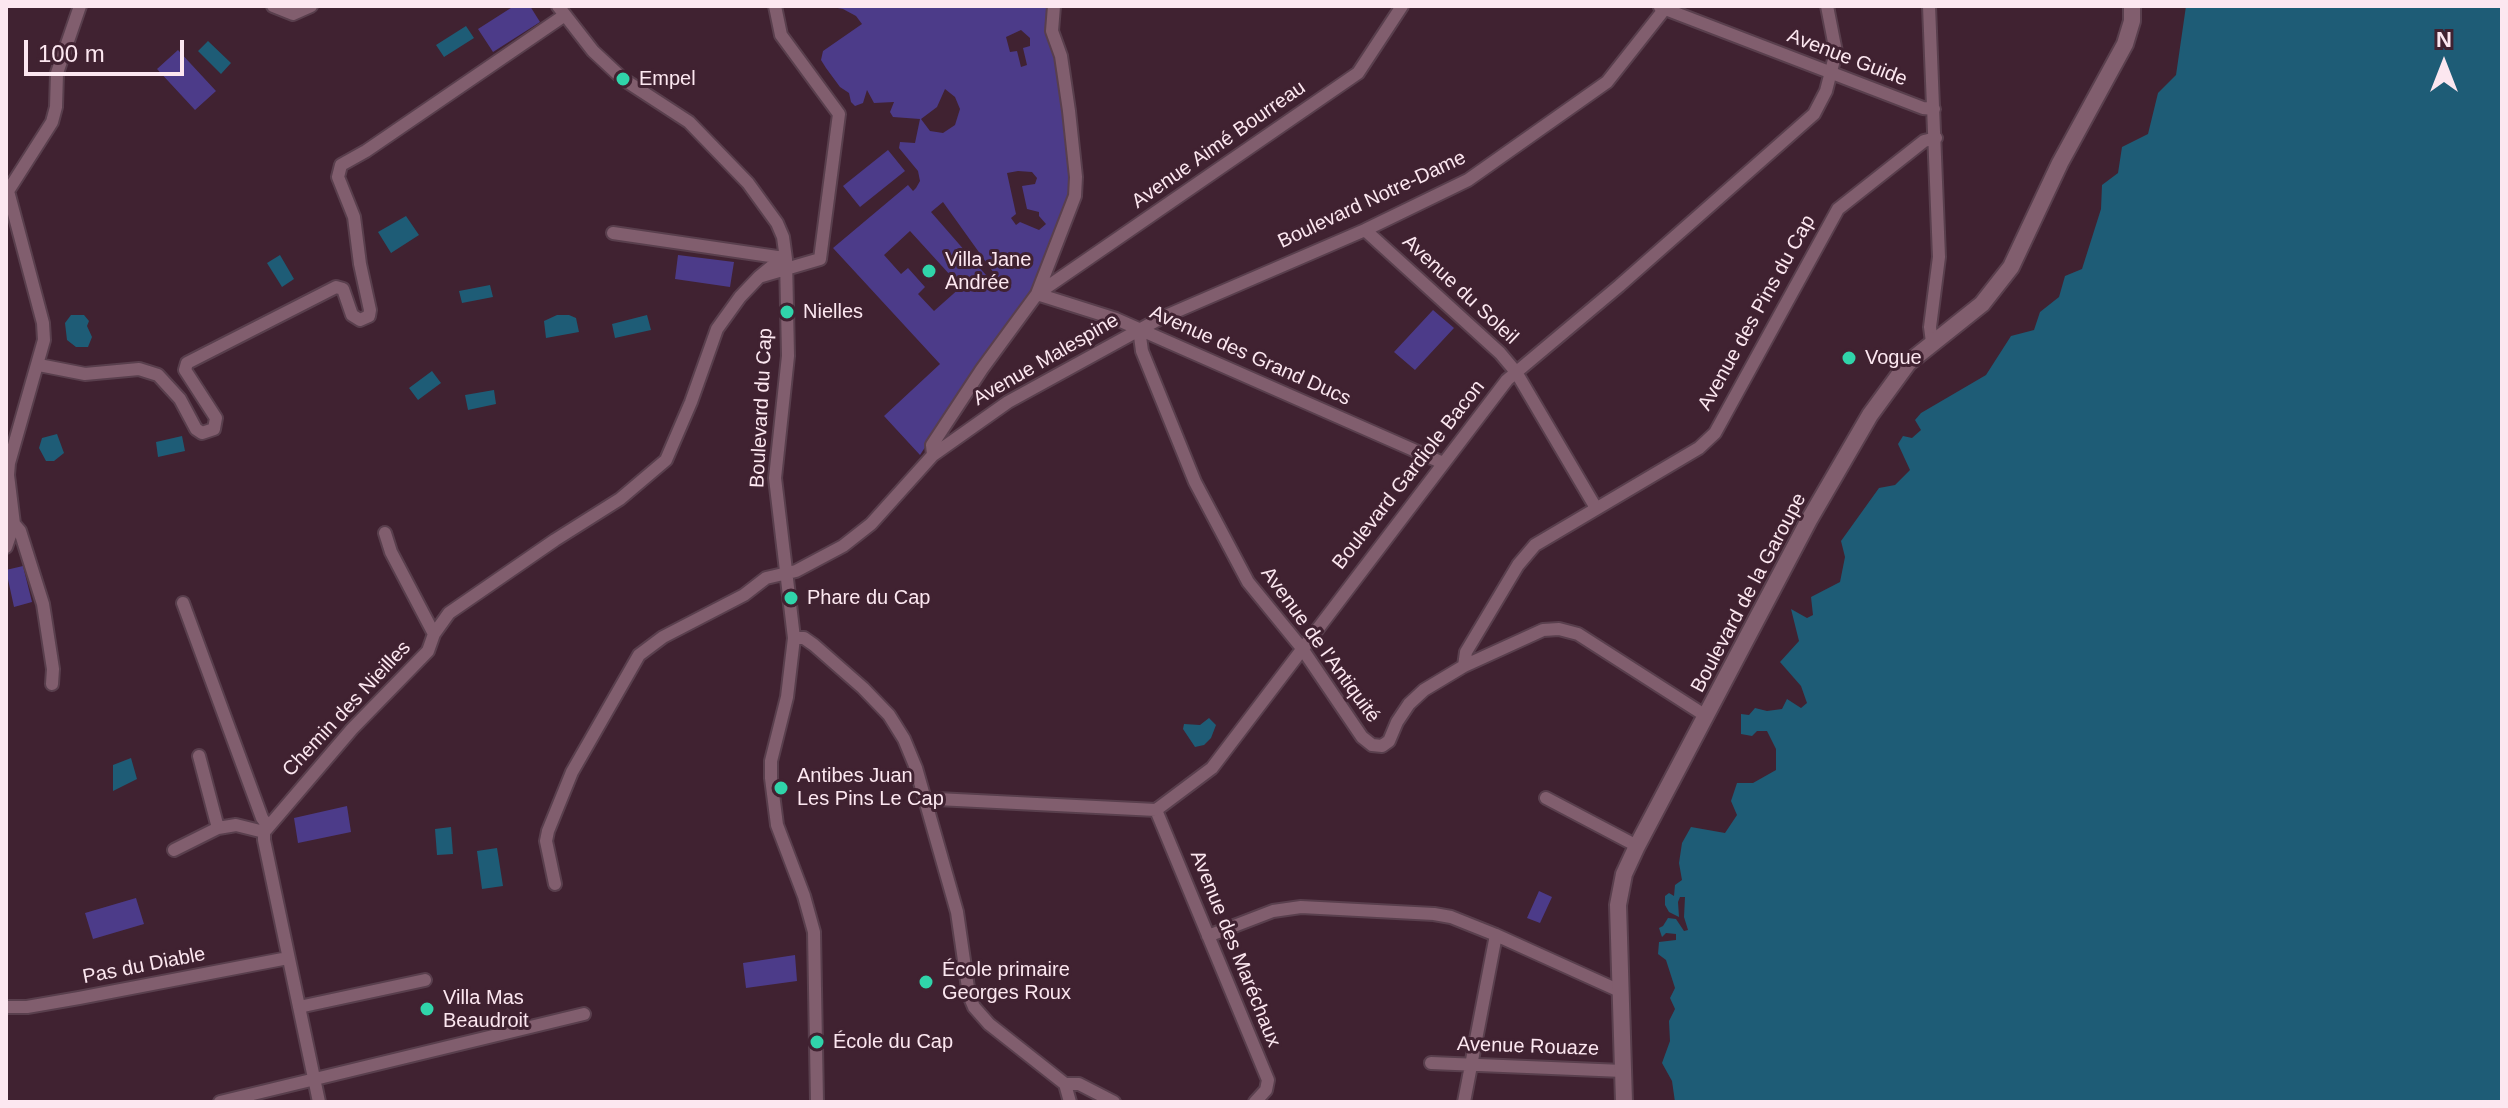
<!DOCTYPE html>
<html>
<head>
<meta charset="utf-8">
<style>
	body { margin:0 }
	#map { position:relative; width:2508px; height:1108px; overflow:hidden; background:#402231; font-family:Helvetica,sans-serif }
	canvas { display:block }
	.frame { position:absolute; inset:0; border:8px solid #fce7f0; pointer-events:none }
	.north { position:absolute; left:2404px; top:24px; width:80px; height:80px; -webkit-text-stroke:6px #402231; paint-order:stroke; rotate:0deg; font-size:22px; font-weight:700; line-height:32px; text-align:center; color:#fce7f0 }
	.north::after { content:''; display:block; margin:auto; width:28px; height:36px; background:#fce7f0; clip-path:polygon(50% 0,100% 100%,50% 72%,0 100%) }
	.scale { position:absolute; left:24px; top:40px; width:160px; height:36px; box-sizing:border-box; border:4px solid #fce7f0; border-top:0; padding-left:10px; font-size:24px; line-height:28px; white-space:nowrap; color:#fce7f0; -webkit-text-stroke:6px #402231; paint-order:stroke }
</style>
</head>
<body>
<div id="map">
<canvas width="2508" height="1108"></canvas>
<div class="frame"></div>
<div class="north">N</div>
<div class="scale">100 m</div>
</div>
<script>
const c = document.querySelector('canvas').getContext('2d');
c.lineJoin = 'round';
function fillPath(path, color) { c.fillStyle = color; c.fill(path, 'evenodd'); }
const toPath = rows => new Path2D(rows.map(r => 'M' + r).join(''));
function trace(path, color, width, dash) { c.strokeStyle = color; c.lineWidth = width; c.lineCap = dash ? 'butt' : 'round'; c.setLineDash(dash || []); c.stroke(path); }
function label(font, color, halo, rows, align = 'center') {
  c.font = font + ' Helvetica,sans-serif'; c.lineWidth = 6; c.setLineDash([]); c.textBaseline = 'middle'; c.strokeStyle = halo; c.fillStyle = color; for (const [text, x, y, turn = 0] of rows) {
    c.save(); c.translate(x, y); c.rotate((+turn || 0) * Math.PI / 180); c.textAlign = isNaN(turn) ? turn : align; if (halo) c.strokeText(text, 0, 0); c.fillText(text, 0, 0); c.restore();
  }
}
const green = toPath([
	[514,6,530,6,540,22,493,52,478,29],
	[827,6,1054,6,1076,177,1037,294,984,357,920,455,884,416,940,364,833,248,908,185,913,191,916,188,920,181,918,171,899,148,900,142,915,143,920,119,893,117,890,112,894,102,874,103,867,90,863,103,855,106,851,102,849,93,840,87,826,68,821,60,823,51,862,24,856,16,843,9],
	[1021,30,1030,38,1030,46,1023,48,1027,65,1021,67,1017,51,1010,52,1006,37],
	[945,89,955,97,960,109,955,125,943,133,930,131,921,119,937,107],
	[1018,171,1032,172,1037,178,1035,184,1022,186,1027,209,1039,212,1039,216,1046,224,1039,230,1020,222,1016,225,1011,218,1016,214,1007,173],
	[943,202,996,276,993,283,931,212],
	[910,231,961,287,934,311,918,294,925,287,908,268,901,274,884,255],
	[178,50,216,91,195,110,157,69],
	[888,150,905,171,860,207,843,186],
	[678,255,734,262,730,287,675,279],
	[1433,310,1454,328,1415,370,1394,352],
	[23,566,32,602,14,607,6,570],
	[347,806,351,832,298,843,294,818],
	[1539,891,1552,897,1540,923,1527,918],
	[136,898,144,924,93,939,85,913],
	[795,955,797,981,746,988,743,963]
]);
const water = toPath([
	[2186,6,2502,6,2502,1102,1675,1102,1672,1081,1662,1063,1670,1041,1669,1021,1675,1009,1670,998,1675,988,1666,960,1658,954,1659,942,1676,940,1676,934,1666,933,1662,937,1659,928,1663,926,1668,918,1676,919,1684,931,1688,930,1684,917,1685,897,1680,897,1678,902,1679,917,1669,912,1665,905,1665,896,1669,893,1674,896,1675,885,1682,880,1679,863,1682,843,1691,827,1725,833,1737,815,1731,801,1737,783,1753,783,1776,770,1776,749,1767,731,1757,731,1752,736,1741,734,1741,714,1749,715,1755,708,1767,711,1782,709,1787,699,1801,708,1807,703,1801,686,1780,662,1799,641,1791,609,1807,618,1813,615,1811,597,1840,582,1845,557,1841,541,1879,488,1895,485,1910,470,1898,444,1903,436,1912,438,1921,430,1915,420,1921,413,1986,375,2011,336,2034,330,2040,312,2059,297,2065,276,2082,269,2101,209,2102,185,2118,173,2122,147,2148,134,2158,93,2176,75],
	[466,26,474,38,444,57,436,45],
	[208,41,231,63,221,74,198,51],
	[406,216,419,235,391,253,378,232],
	[280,255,294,279,282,287,267,263],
	[490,285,493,297,462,303,459,291],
	[71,315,84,315,89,321,87,326,92,337,88,347,76,347,67,340,65,323],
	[557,315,569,315,576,318,579,332,546,338,544,321],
	[647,315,651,330,615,338,612,324],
	[432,371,441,383,418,400,409,388],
	[494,390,496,404,468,410,465,395],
	[57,434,64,453,54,461,46,461,39,448,42,438],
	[182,436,185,451,158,457,156,442],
	[1209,718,1216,725,1211,738,1204,745,1195,747,1183,729,1184,724,1200,725],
	[131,758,137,779,113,791,113,765],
	[451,827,453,854,437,855,435,829],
	[497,848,503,886,482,889,477,851]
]);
const minor = toPath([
	[273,6,293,14,311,6],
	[558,6,593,51,623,79,689,122,748,183,777,223,783,237,786,259,788,356,775,478,794,638,787,697,771,761,771,778,777,825,804,896,814,932,817,1102],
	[1929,6,1939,257,1930,327,1932,342],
	[1660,7,1923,108,1934,109],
	[1365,230,1500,353,1516,372,1596,508],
	[613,233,784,258],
	[762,276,820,259,839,114,781,35,775,6],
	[1037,294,1358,73,1402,6],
	[1037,294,1116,319,1443,463],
	[1139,329,1142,351,1195,482,1248,582,1301,647,1362,737,1372,745,1382,746,1389,741,1397,722,1409,704,1424,690,1464,666,1543,630,1559,629,1578,634,1706,716],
	[39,365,85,374,139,369,158,375,180,399,196,429,202,433,214,429,216,418,185,370,187,363,336,287,343,289,352,315,360,320,369,316,370,310,360,264,354,217,338,177,341,165,366,151,565,15],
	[933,455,932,445,982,369,1037,294,1075,196,1076,177,1069,111,1061,56,1052,31,1054,6],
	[14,524,20,531,43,604,53,669,52,684],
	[385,533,391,552,434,634],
	[6,547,14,524,8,475,9,463,44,340,43,323,8,191,52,122,56,107,57,73,80,6],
	[183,603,262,818,268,826],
	[794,638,804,638,814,645,863,688,889,715,904,739,916,768,957,912,969,995,974,1007,989,1024,1065,1084,1070,1102],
	[1464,666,1466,652,1518,565,1535,545,1699,448,1715,433,1838,209,1924,141,1936,138],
	[199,756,218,828,236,825,264,832],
	[1546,798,1637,846],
	[926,803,937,799,1156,810,1212,768,1507,380,1619,286,1814,114,1826,91,1836,52,1827,6],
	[1156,810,1268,1080,1266,1090,1255,1102],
	[174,850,218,828],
	[555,884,546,841,548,831,572,772,639,655,663,637,744,595,766,578,796,571,843,546,871,524,933,455,1008,402,1161,318,1365,230,1468,180,1607,82,1667,6],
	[1208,936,1273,911,1301,907,1434,914,1451,917,1496,935,1622,992],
	[6,1007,27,1007,79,998,288,958],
	[299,1007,425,980],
	[1431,1063,1623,1071],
	[1065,1084,1079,1084,1114,1102],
	[220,1102,584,1014],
	[319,1102,264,840,264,832,352,729,428,651,434,634,449,613,555,540,620,499,666,460,691,402,717,329,740,297,759,277,776,263,786,259],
	[1464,1102,1496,935]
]);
const tertiary = toPath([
	[1624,1102,1618,905,1624,874,1637,846,1809,520,1870,415,1908,363,1982,304,2011,267,2060,163,2125,44,2132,21,2132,6]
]);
const markers = [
	[623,79,8,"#30d4aa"],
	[929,271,8,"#30d4aa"],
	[787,312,8,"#30d4aa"],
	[1849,358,8,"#30d4aa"],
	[791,598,8,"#30d4aa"],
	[781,788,8,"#30d4aa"],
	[926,982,8,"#30d4aa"],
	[427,1009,8,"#30d4aa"],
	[817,1042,8,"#30d4aa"]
];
const streetNames = [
	["Avenue Guide",1847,58,21],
	["Avenue Aimé Bourreau",1219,145,-35],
	["Boulevard Notre-Dame",1372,200,-25],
	["Avenue du Soleil",1460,290,43],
	["Avenue des Pins du Cap",1757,313,-61],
	["Avenue des Grand Ducs",1250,356,24],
	["Avenue Malespine",1046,360,-30],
	["Boulevard du Cap",762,408,-87],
	["Boulevard Gardiole Bacon",1409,475,-52],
	["Boulevard de la Garoupe",1749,593,-62],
	["Avenue de l'Antiquité",1320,645,54],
	["Chemin des Nieilles",347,709,-47],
	["Avenue des Maréchaux",1235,949,68],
	["Pas du Diable",144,966,-11],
	["Avenue Rouaze",1528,1047,2]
];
const poiNames = [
	["Empel",639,79],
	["Villa Jane",945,260],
	["Andrée",945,283],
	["Nielles",803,312],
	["Vogue",1865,358],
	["Phare du Cap",807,598],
	["Antibes Juan",797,776],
	["Les Pins Le Cap",797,799],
	["École primaire",942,970],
	["Georges Roux",942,993],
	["Villa Mas",443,998],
	["Beaudroit",443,1021],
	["École du Cap",833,1042]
];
fillPath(green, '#4c3b89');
fillPath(water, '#1e5c76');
trace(minor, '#593f4d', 16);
trace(tertiary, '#593f4d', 20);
trace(minor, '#815e6e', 12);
trace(tertiary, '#815e6e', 16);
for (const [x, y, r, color] of markers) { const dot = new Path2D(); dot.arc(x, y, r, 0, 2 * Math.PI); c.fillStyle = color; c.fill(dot); trace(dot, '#402231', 3); }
label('20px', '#fce7f0', '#402231', streetNames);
label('20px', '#fce7f0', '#402231', poiNames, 'left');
</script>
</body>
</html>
